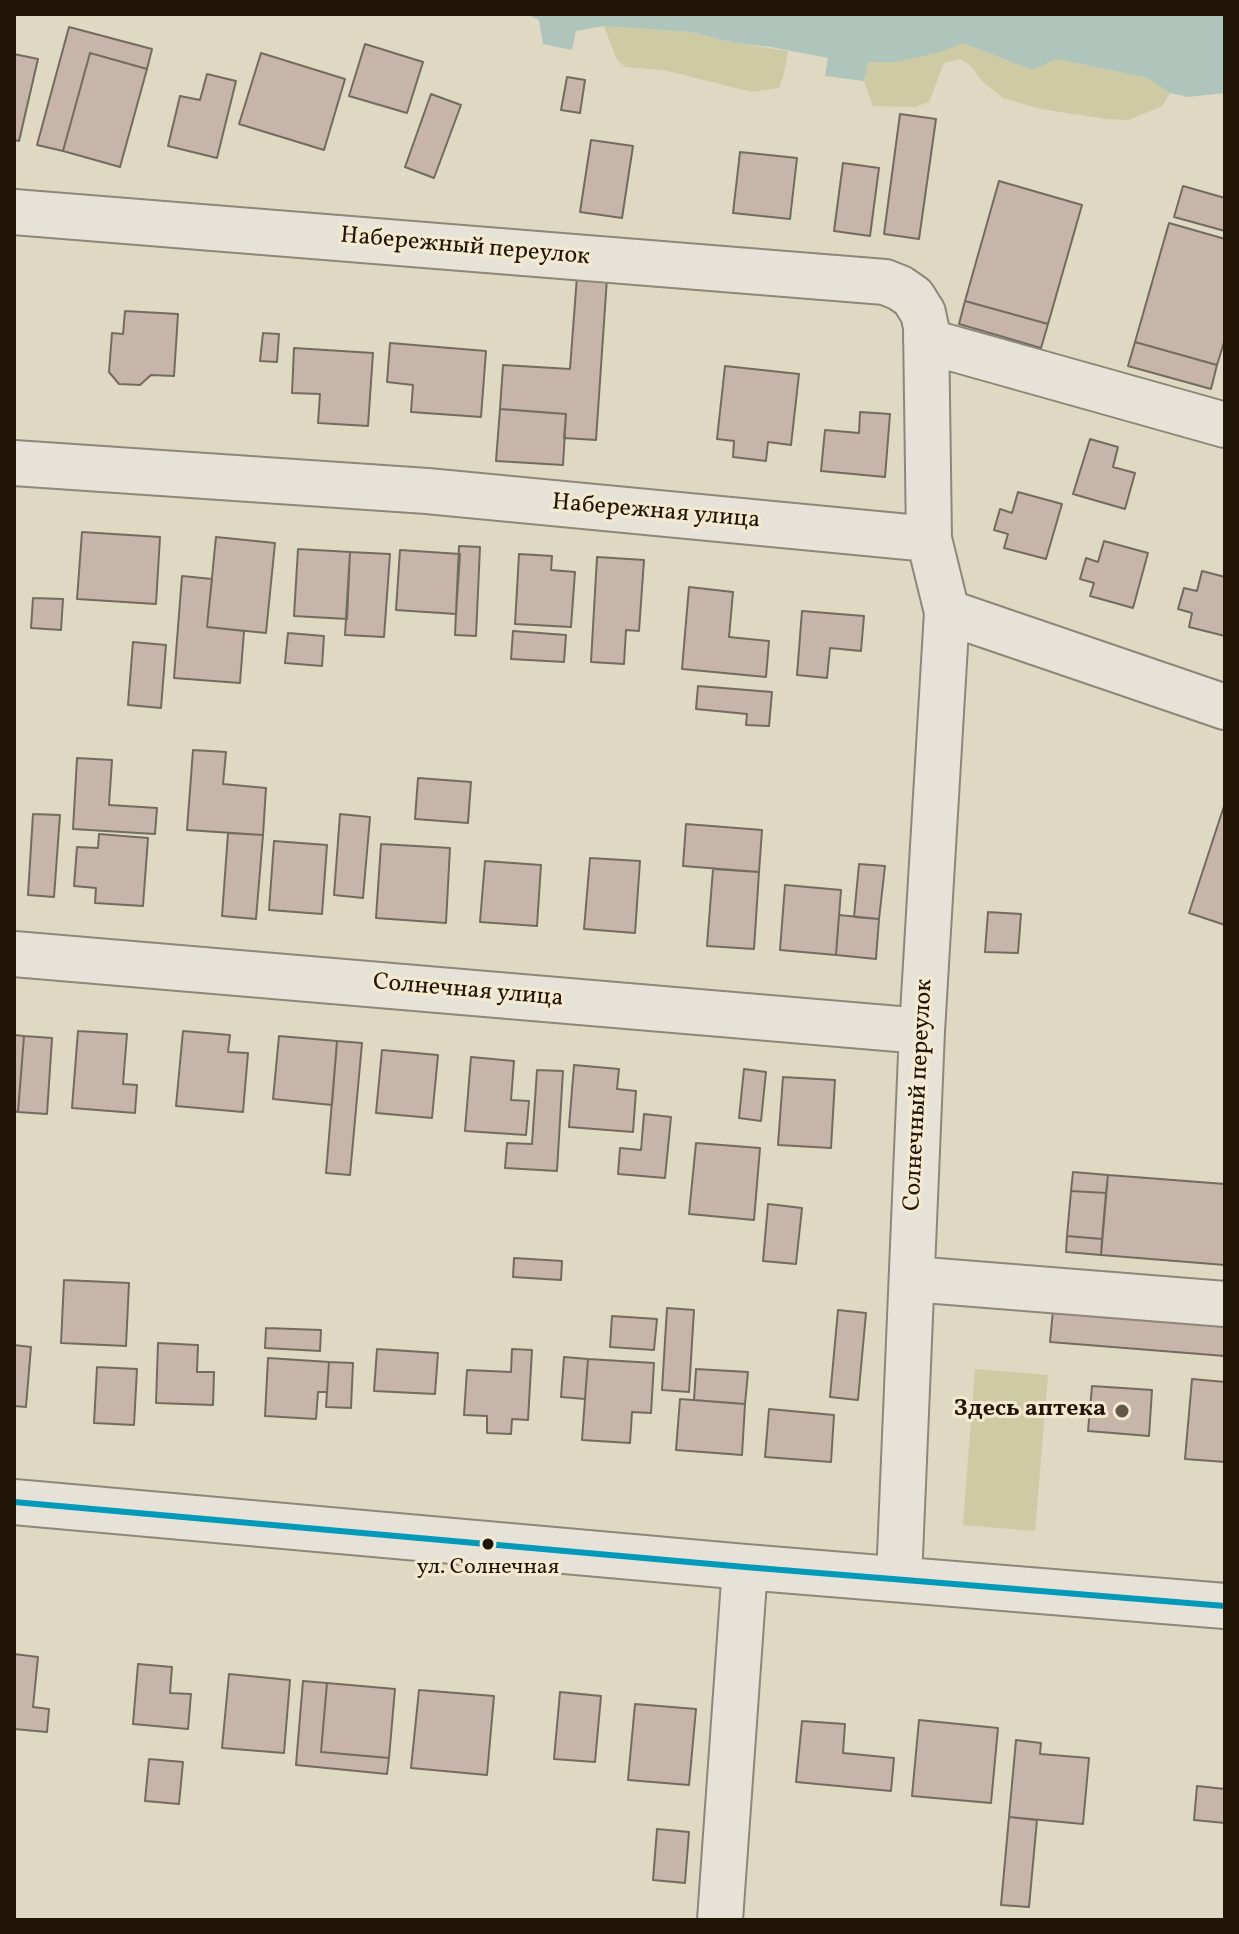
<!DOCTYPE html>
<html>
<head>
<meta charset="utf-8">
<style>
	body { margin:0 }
	#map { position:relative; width:1239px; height:1934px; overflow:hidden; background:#dfd8c3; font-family:Vollkorn,serif }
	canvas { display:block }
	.frame { position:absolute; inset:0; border:16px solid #211506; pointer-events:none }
</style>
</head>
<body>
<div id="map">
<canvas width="1239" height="1934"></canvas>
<div class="frame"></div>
</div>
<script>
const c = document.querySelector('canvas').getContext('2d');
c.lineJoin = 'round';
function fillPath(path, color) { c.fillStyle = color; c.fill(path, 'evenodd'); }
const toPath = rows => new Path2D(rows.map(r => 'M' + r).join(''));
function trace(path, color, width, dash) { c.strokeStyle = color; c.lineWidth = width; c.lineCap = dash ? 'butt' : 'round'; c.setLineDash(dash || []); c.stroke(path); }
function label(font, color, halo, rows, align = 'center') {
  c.font = font + ' Vollkorn,serif'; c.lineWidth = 6; c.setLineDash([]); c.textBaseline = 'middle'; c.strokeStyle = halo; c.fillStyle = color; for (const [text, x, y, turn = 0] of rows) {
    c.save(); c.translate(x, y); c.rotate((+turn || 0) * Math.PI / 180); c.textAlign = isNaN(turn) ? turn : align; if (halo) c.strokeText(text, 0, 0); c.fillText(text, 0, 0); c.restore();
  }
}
const green = toPath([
	[604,26,691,32,735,43,788,51,784,74,779,88,752,92,664,70,625,67,616,58],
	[963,43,1032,70,1057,59,1148,78,1170,93,1162,106,1129,120,1106,119,1041,109,1003,98,981,80,971,66,960,59,944,63,929,102,915,107,873,106,864,81,867,61,897,62,941,52],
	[975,1369,1048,1375,1035,1531,963,1525]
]);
const water = toPath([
	[526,14,1225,14,1225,93,1188,97,1170,93,1148,78,1057,59,1032,70,963,43,941,52,897,62,868,62,864,81,825,76,828,58,771,47,735,43,691,32,604,26,576,31,572,50,543,44,539,20]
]);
const building = toPath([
	[69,27,152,49,147,69,90,53,63,151,37,145,69,27],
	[365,44,423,62,407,113,349,96,365,44],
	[90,53,147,69,120,167,63,151,90,53],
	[261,53,345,79,324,150,239,124,261,53],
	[14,54,38,59,19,141,14,140,14,54],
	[207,74,236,81,217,158,168,146,180,96,200,100,207,74],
	[567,77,585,80,580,113,561,110,567,77],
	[431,94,461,105,434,178,405,167,431,94],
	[900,114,936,119,919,239,884,234,900,114],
	[591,140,633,146,622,218,580,212,591,140],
	[740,152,797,158,790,219,733,213,740,152],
	[843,163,879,168,870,236,834,231,843,163],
	[999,181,1082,205,1048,324,965,301,999,181],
	[1183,186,1225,198,1225,231,1174,217,1183,186],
	[1169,223,1225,239,1225,339,1217,365,1135,342,1169,223],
	[577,276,607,278,596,440,564,438,566,414,500,409,503,365,570,369,577,276],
	[965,301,1048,324,1041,348,959,324,965,301],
	[125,311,178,314,174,376,151,375,140,385,119,384,109,372,112,333,123,334,125,311],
	[263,333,279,334,277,362,260,361,263,333],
	[1135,342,1217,365,1211,389,1128,366,1135,342],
	[390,343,486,351,481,417,411,412,413,385,387,382,390,343],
	[294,348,373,353,368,426,318,423,320,394,292,393,294,348],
	[725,366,799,374,791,445,768,442,766,461,733,457,734,441,717,439,725,366],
	[500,409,566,414,563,465,496,461,500,409],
	[860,412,890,414,885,477,821,471,825,430,859,433,860,412],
	[1090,439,1118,447,1113,467,1135,473,1125,509,1073,494,1090,439],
	[1018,492,1062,504,1046,559,1004,548,1008,534,994,530,1000,509,1012,513,1018,492],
	[82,532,160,537,156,604,77,599,82,532],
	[216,537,275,543,266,633,207,627,216,537],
	[1104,541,1148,553,1133,608,1090,596,1094,583,1080,579,1086,558,1098,562,1104,541],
	[459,546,480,547,476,636,455,635,459,546],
	[298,549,350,552,347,619,294,616,298,549],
	[400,550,460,554,456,614,396,610,400,550],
	[350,552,390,554,384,637,345,635,350,552],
	[519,554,552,556,551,570,575,572,571,627,515,624,519,554],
	[597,557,644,560,639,631,626,630,624,664,591,662,597,557],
	[1202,571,1225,577,1225,636,1189,627,1192,613,1178,609,1184,588,1197,591,1202,571],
	[182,576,212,579,207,627,244,631,240,683,174,678,182,576],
	[689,587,733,592,729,637,769,641,766,677,682,669,689,587],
	[33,598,63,599,61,630,31,628,33,598],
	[802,611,864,616,861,651,830,648,827,678,797,675,802,611],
	[513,631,566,635,564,662,511,659,513,631],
	[288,633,324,636,322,666,285,663,288,633],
	[133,642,166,645,161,708,128,705,133,642],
	[698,686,772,692,769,726,746,725,747,714,696,709,698,686],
	[193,750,226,752,223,784,266,788,263,835,187,830,193,750],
	[77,758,112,760,109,805,157,808,155,834,73,829,77,758],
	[418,778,471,782,468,823,415,819,418,778],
	[1225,803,1225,925,1189,913,1225,803],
	[33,814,60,815,54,897,28,895,33,814],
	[340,814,370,817,363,898,334,895,340,814],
	[686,824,762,830,759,872,683,866,686,824],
	[228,833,263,835,256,919,222,916,228,833],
	[99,834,148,838,143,906,95,903,96,888,74,886,77,847,98,848,99,834],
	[274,841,327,845,322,914,269,910,274,841],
	[381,844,450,848,446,923,376,918,381,844],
	[590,858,640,861,635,933,584,929,590,858],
	[485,861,541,865,537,926,480,922,485,861],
	[859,864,885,866,879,919,854,917,859,864],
	[713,869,759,872,754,949,707,946,713,869],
	[785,885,841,890,836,955,780,950,785,885],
	[988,912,1021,914,1018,953,985,952,988,912],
	[839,915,879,919,876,959,836,955,839,915],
	[78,1031,127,1034,123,1084,137,1085,135,1113,72,1108,78,1031],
	[183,1031,230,1035,228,1052,248,1053,243,1112,176,1106,183,1031],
	[14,1035,24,1036,18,1112,14,1111,14,1035],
	[24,1036,52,1038,47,1114,18,1112,24,1036],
	[279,1036,337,1041,332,1105,273,1099,279,1036],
	[337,1041,362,1043,350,1175,326,1173,337,1041],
	[382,1050,438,1055,432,1118,376,1113,382,1050],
	[471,1057,514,1061,511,1100,529,1101,526,1135,465,1131,471,1057],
	[574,1065,619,1069,617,1089,636,1091,633,1132,569,1127,574,1065],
	[744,1069,766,1072,761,1121,739,1118,744,1069],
	[537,1070,563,1071,557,1171,505,1168,507,1143,532,1144,537,1070],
	[783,1077,835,1080,831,1148,778,1145,783,1077],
	[644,1114,671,1117,665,1178,618,1174,620,1148,641,1150,644,1114],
	[696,1143,760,1148,754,1220,689,1214,696,1143],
	[1073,1172,1108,1175,1106,1193,1071,1191,1073,1172],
	[1108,1175,1225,1184,1225,1265,1101,1255,1108,1175],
	[1071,1191,1106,1193,1102,1239,1067,1236,1071,1191],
	[768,1204,802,1208,796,1264,763,1261,768,1204],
	[1067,1236,1102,1239,1101,1255,1066,1252,1067,1236],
	[514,1258,562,1261,561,1280,513,1277,514,1258],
	[64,1280,129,1283,126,1346,61,1343,64,1280],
	[667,1308,694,1310,689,1392,662,1390,667,1308],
	[838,1310,866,1313,858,1400,830,1397,838,1310],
	[1053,1310,1225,1324,1225,1356,1050,1342,1053,1310],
	[612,1316,657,1319,654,1350,610,1347,612,1316],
	[266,1328,321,1330,320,1351,265,1348,266,1328],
	[158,1343,198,1345,197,1372,214,1372,213,1405,156,1403,158,1343],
	[14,1345,31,1347,26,1407,14,1406,14,1345],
	[377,1349,438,1353,435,1394,374,1391,377,1349],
	[512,1349,532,1350,528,1420,512,1419,511,1434,487,1433,487,1416,464,1415,467,1370,511,1372,512,1349],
	[564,1357,588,1359,585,1399,561,1397,564,1357],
	[268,1358,329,1362,327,1392,318,1392,316,1419,265,1416,268,1358],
	[588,1359,654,1363,651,1413,632,1412,630,1443,582,1440,588,1359],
	[329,1362,353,1363,351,1408,326,1407,329,1362],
	[97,1367,137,1369,134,1425,94,1423,97,1367],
	[696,1369,748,1372,745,1404,694,1400,696,1369],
	[1192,1379,1225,1382,1225,1462,1185,1459,1192,1379],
	[1092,1386,1152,1390,1149,1436,1088,1431,1092,1386],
	[680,1399,745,1404,742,1455,676,1450,680,1399],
	[769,1409,834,1415,831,1462,765,1457,769,1409],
	[14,1654,38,1657,33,1707,49,1709,47,1732,14,1729,14,1654],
	[138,1664,172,1667,170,1693,191,1694,188,1729,133,1724,138,1664],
	[229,1674,290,1680,284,1753,222,1748,229,1674],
	[303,1681,327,1683,321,1752,389,1758,387,1774,296,1765,303,1681],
	[327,1683,395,1689,389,1758,321,1752,327,1683],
	[419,1690,494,1696,487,1775,411,1768,419,1690],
	[560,1692,601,1696,595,1762,554,1759,560,1692],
	[635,1704,696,1709,689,1785,628,1780,635,1704],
	[919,1720,998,1728,991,1803,912,1796,919,1720],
	[802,1721,845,1724,843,1753,894,1758,891,1791,796,1782,802,1721],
	[1016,1740,1041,1743,1040,1754,1089,1758,1083,1824,1009,1817,1016,1740],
	[149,1759,183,1762,179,1804,145,1801,149,1759],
	[1197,1786,1225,1789,1225,1823,1194,1820,1197,1786],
	[1009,1817,1037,1820,1029,1907,1001,1905,1009,1817],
	[657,1829,689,1832,685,1883,653,1880,657,1829]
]);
const minor = toPath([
	[14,212,885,282,900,288,913,297,923,313,926,327,929,539],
	[926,341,1225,425],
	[14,463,427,491,929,539,947,612,1225,707],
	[14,954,922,1031],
	[912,1279,1225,1304],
	[14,1502,745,1567,1225,1606],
	[899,1579,922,1031,947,612],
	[720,1920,745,1567]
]);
const bus1 = toPath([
	[14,1502,745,1567,1225,1606]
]);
const markers = [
	[1122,1411,8,"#645948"],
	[488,1544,7,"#211506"]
];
const busNames = [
	["ул. Солнечная",488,1569]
];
const streetNames = [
	["Набережный переулок",465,248,5],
	["Набережная улица",656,513,5],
	["Солнечная улица",468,992,5],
	["Солнечный переулок",920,1095,-87]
];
const poiNames = [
	["Здесь аптека",1106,1411]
];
fillPath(green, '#cecaa3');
fillPath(water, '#afc4bb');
fillPath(building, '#c6b5a8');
trace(building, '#726c60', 2);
trace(minor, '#8c8779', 48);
trace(minor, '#e7e2d7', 44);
trace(bus1, '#039aba', 6);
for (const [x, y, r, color] of markers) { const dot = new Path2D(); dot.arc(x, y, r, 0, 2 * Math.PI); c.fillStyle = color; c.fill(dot); trace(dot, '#f3ead0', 3); }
label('22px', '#211506', '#f3ead0', busNames);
label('24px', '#211506', '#f3ead0', streetNames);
label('bold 24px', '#211506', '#f3ead0', poiNames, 'right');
</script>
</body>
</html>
